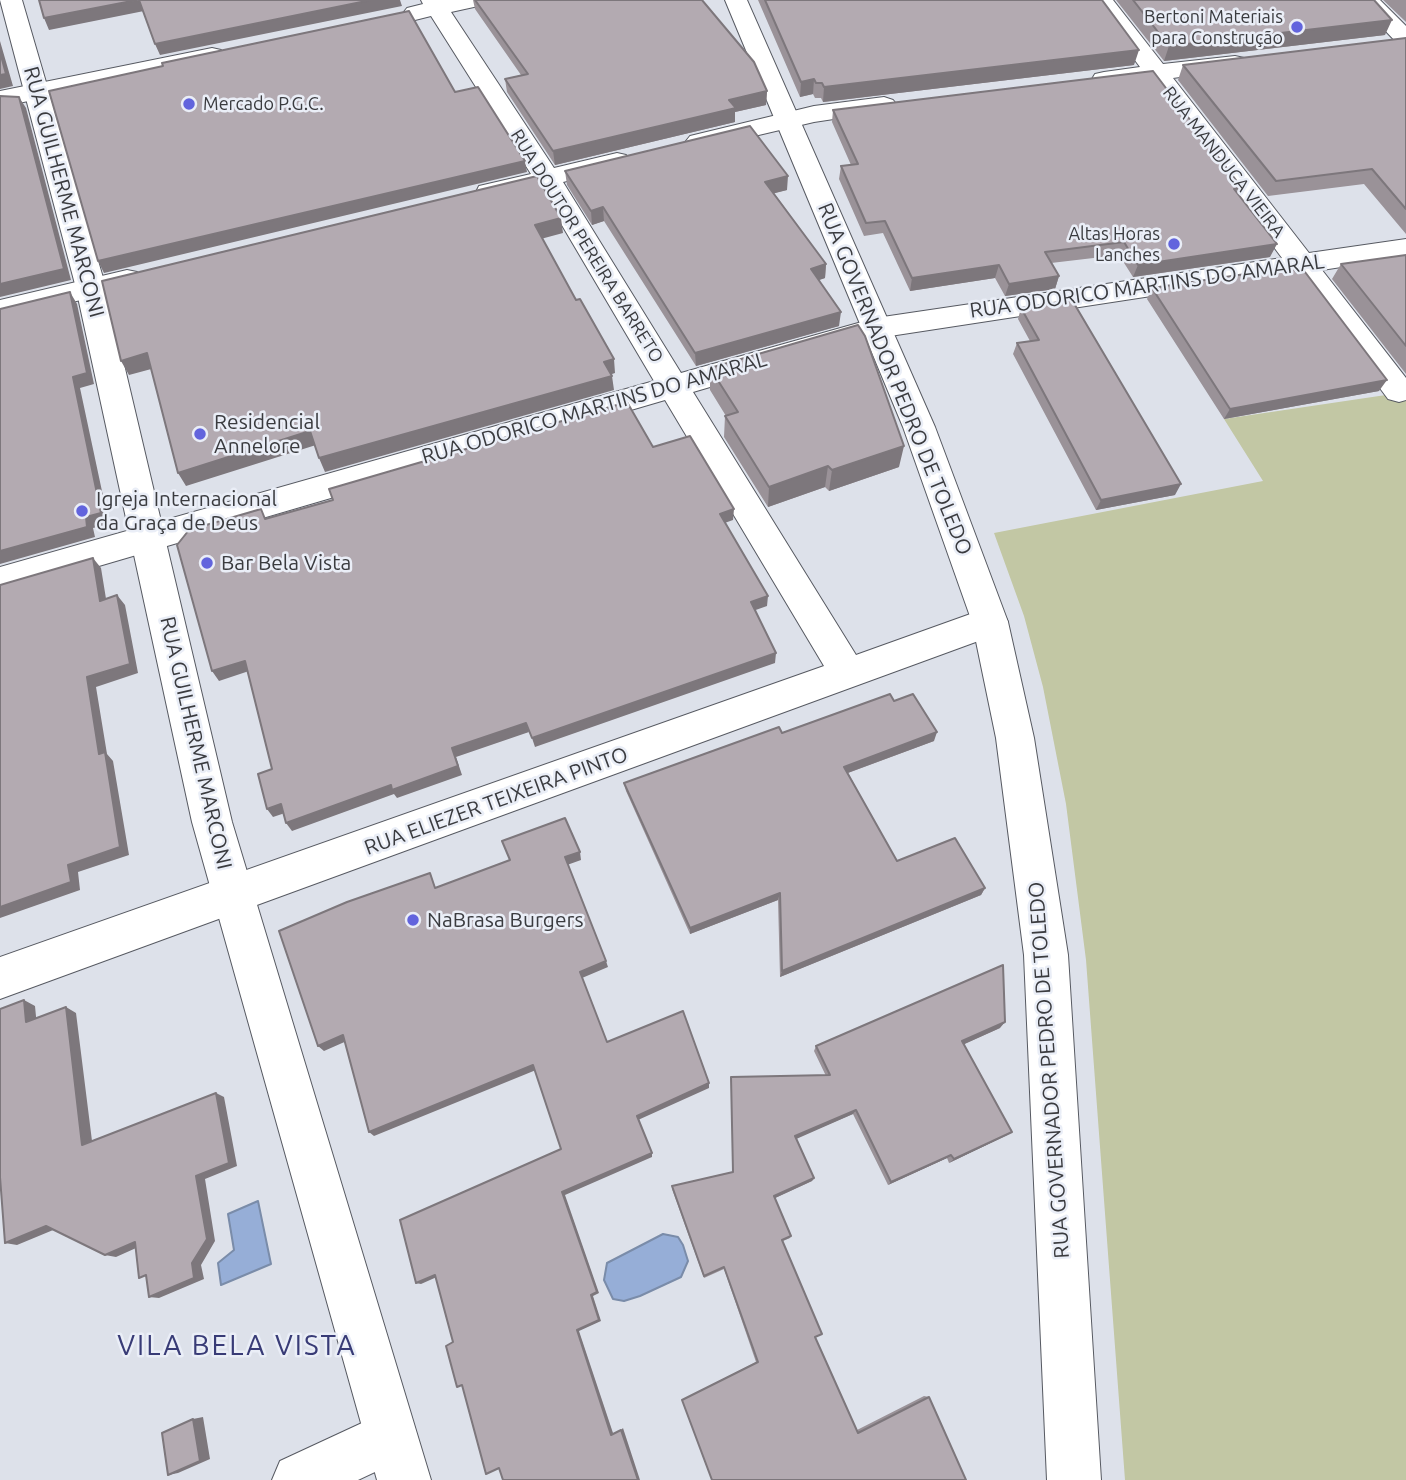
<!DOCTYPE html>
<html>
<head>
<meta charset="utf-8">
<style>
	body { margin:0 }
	canvas { display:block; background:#dde1ea }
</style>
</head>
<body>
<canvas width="1406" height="1480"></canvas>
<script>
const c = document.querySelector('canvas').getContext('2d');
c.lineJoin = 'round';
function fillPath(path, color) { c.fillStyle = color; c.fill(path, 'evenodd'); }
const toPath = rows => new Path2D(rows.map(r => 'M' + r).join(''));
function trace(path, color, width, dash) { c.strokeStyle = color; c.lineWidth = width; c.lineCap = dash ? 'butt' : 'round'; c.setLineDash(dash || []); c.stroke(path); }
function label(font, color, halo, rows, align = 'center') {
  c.font = font + ' Ubuntu,sans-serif'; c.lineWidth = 5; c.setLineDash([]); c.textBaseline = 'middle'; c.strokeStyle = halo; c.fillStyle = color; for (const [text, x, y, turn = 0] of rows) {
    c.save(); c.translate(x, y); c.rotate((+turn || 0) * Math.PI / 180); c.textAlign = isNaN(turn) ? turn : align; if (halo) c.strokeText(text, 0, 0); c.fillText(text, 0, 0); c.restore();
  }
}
const green = toPath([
	[1406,392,1406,1480,1125,1480,1086,960,1066,804,1043,687,1024,616,994,533,1263,481,1224,419]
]);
const water = toPath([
	[258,1201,271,1264,221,1285,218,1263,234,1250,228,1214,258,1201],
	[663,1234,678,1237,683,1245,688,1261,681,1277,640,1296,624,1301,613,1299,604,1280,607,1263,663,1234]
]);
const street = toPath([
	[421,0,486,0,483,5,451,12,554,168,617,153,626,155,630,161,626,167,563,182,681,373,876,318,1282,258,1150,81,1104,86,1095,84,1092,79,1095,74,1104,72,1140,67,1090,0,1113,0,1163,64,1235,56,1244,58,1247,63,1244,68,1173,78,1309,253,1406,239,1406,257,1322,270,1406,378,1406,400,1399,402,1388,399,1295,274,877,338,693,392,856,655,990,607,1003,612,1008,622,1003,632,0,999,0,957,824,666,665,400,0,595,0,567,654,381,540,188,489,200,479,198,476,192,479,186,531,174,431,16,415,20,407,18,403,13,407,8,423,4,421,0],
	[1356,0,1380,0,1406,26,1406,46,1398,44,1356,0],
	[212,48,221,50,224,55,221,60,0,107,0,91,212,48],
	[884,97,893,100,897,105,893,110,814,122,699,149,690,146,686,141,690,136,814,106,884,97],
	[127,270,137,272,141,279,137,286,0,320,0,300,127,270],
	[390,1410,409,1418,417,1437,409,1456,358,1480,272,1480,280,1461,390,1410]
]);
const secondary = toPath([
	[0,0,22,0,106,288,232,822,431,1480,377,1480,192,822,76,288,0,0],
	[725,0,747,0,935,427,1008,622,1034,738,1068,955,1101,1480,1047,1480,1024,955,996,738,972,622,903,427,725,0]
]);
const wall = toPath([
	[473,0,702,0,767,91,766,105,735,112,735,122,555,165,507,92,505,79,521,75,475,9],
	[758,0,1102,0,1134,65,823,102,821,98,815,98,813,94,800,97],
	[1116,0,1374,0,1385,35,1164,61],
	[1383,0,1406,0,1406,22],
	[1406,38,1406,234,1364,184,1268,196,1178,80,1183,65],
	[833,110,1242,188,1238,195,1270,257,1133,277,1119,255,1051,263,1059,276,1055,289,1005,296,995,278,910,291,883,233,864,236,839,179,841,166,851,165,832,122],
	[565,171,787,190,774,193,826,264,825,278,819,280,839,326,696,366,604,221,592,225,567,185],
	[1406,255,1406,374,1332,279,1341,264],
	[1152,288,1379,391,1224,419,1147,299],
	[1021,308,1175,495,1096,510,1013,354,1017,343,1030,341,1018,319],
	[710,368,899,467,829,491,825,487,768,507,724,437,725,416,726,416,710,390],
	[894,701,934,741,848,773,897,861,985,888,981,895,780,977,778,900,690,934,626,791,624,783,782,733],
	[1000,1028,964,1044,1007,1135,949,1163,947,1158,888,1185,853,1114,796,1138,814,1178,812,1181,775,1198,790,1238,783,1241,815,1337,857,1430,924,1396,929,1397,966,1480,682,1400,756,1362,724,1269,704,1278,672,1189,733,1172,731,1077,826,1076,814,1051,816,1046]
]);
const shadedWall = toPath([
	[139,0,144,11,49,30,44,18],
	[371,0,400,0,402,6,160,55,155,44],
	[1392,20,1385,35,1164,61,1169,46],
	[0,41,13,86,0,89],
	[1139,50,1134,65,823,102,824,87],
	[814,79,813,94,800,97,801,82],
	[767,91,766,105,735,112,735,122,555,165,553,151,729,100],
	[19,97,26,108,71,280,0,297,0,284],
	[525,161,527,172,104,273,98,261],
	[788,176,787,190,764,196,765,182],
	[603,207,604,221,592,225,591,211],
	[561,218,563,233,537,240,535,225],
	[1277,244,1270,257,1133,277,1138,265],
	[826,264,825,278,810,283,811,269],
	[999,265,995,278,910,291,912,278],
	[1059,276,1055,289,1005,296,1009,284],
	[70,292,77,304,94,384,80,388,109,524,93,528,95,537,0,564,0,551,86,517,73,377],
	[841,312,839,326,696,366,695,353],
	[147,353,155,368,129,375,121,361],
	[614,359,615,373,606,376,604,362],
	[612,376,614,390,325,472,319,458],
	[1387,380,1379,391,1224,419,1230,409],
	[310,431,316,445,186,486,178,473],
	[904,446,899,467,829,491,832,470],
	[828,466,825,487,768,507,769,487],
	[1181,484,1175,495,1096,510,1101,500],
	[734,509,733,520,719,525,720,514],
	[93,558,101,568,108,611,100,601],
	[117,595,125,605,138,673,96,687,107,754,113,761,129,855,78,872,80,890,0,918,0,907,68,865,99,754,87,677],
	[768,596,767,606,750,612,751,602],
	[776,653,775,663,535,747,532,738],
	[245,661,252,670,219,681,212,671],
	[526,723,529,732,456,757,462,775,397,798,394,794,292,831,286,823,452,748],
	[937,732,934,741,842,775,844,767],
	[281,804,288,812,273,817,267,809],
	[580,852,581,860,567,865,565,857],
	[985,888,981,895,780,977,782,971],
	[780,893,778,900,690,934,690,928],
	[606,961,608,967,582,978,580,972],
	[24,1000,35,1006,37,1027,26,1022],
	[66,1007,76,1013,93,1149,82,1145],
	[1005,1022,1000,1028,958,1047,962,1041],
	[343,1035,349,1040,324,1051,318,1046],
	[533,1065,536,1070,374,1136,369,1132],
	[709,1083,709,1088,638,1120,637,1116],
	[216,1093,224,1097,237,1166,205,1179,215,1241,201,1265,204,1279,159,1298,149,1297,196,1176],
	[856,1110,853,1114,794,1140,795,1136],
	[1012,1132,1007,1135,949,1163,954,1159],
	[652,1153,652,1157,565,1195,599,1293,593,1296,601,1321,579,1331,613,1433,611,1435,577,1330,591,1295,562,1192],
	[951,1155,947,1158,888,1185,891,1182],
	[814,1178,812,1181,773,1199,774,1196],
	[46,1226,58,1228,17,1245,5,1243],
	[135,1242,145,1244,116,1257,105,1255],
	[435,1275,439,1276,421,1284,416,1283],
	[203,1417,210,1459,178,1473,168,1475,193,1419],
	[623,1428,640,1480,638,1480,621,1430]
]);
const building = toPath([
	[39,0,137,0,44,18,39,0],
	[139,0,371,0,155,44,139,0],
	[475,0,702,0,754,62,767,91,729,100,736,108,553,151,505,79,528,74,475,0],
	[765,0,1102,0,1139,50,824,87,822,83,816,83,814,79,801,82,765,0],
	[1133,0,1374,0,1392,20,1169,46,1133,0],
	[409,11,455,92,478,87,525,161,98,261,49,91,163,66,162,63,409,11],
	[1406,38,1406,209,1372,169,1276,181,1183,65,1406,38],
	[0,52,6,74,0,75,0,52],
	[1153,71,1242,188,1234,189,1277,244,1138,265,1124,242,1045,252,1059,276,1009,284,999,265,912,278,885,221,866,223,841,166,858,164,833,110,1153,71],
	[0,96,19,97,64,269,0,284,0,96],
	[750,126,788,176,765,182,826,264,811,269,841,312,695,353,603,207,591,211,565,171,750,126],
	[537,176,561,218,535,225,576,300,580,299,614,359,604,362,612,376,319,458,310,431,178,473,147,353,121,361,102,281,537,176],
	[1406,255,1406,346,1341,264,1406,255],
	[1292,267,1297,273,1305,272,1387,380,1230,409,1152,288,1292,267],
	[70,292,87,373,73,377,101,513,86,517,87,527,0,551,0,309,70,292],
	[1072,300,1181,484,1101,500,1017,343,1039,340,1021,308,1072,300],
	[858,325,865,336,904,446,832,470,828,466,769,487,725,416,738,412,710,368,858,325],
	[627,402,653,447,690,436,734,509,720,514,768,596,751,602,776,653,532,738,526,723,452,748,458,766,392,790,391,785,286,823,281,804,267,809,258,774,272,769,245,661,212,671,177,545,189,530,261,509,265,519,333,500,329,489,627,402],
	[93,558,100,601,117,595,130,664,87,677,99,754,105,752,120,847,68,865,71,882,0,907,0,585,93,558],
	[890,694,894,701,913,694,937,732,844,767,897,861,955,838,985,888,782,971,780,893,690,928,624,783,779,727,782,733,890,694],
	[565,818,580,852,565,857,606,961,580,972,607,1042,683,1011,709,1083,637,1116,652,1153,562,1192,597,1292,591,1295,599,1320,577,1330,611,1435,621,1430,638,1480,503,1480,499,1468,486,1474,462,1385,457,1387,446,1346,453,1342,435,1275,416,1283,400,1220,561,1149,533,1065,369,1132,343,1035,318,1046,279,931,347,902,430,873,435,888,510,860,502,841,565,818],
	[1003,965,1005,1022,962,1041,1012,1132,954,1159,951,1155,891,1182,856,1110,795,1136,814,1178,774,1196,791,1236,782,1240,822,1334,815,1337,858,1433,929,1397,966,1480,712,1480,682,1400,758,1362,724,1267,704,1276,672,1186,733,1172,731,1077,830,1075,816,1046,1003,965],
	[24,1000,26,1022,66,1007,82,1145,216,1093,229,1163,196,1176,207,1239,192,1263,194,1278,149,1297,146,1275,139,1278,135,1242,105,1255,46,1226,5,1243,0,1177,0,1009,24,1000],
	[193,1419,200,1461,168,1475,162,1433,193,1419]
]);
const markers = [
	[1297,27,7,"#6264dd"],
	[189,104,7,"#6264dd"],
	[1174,244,7,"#6264dd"],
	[200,434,7,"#6264dd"],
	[82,511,7,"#6264dd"],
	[207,563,7,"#6264dd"],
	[413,920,7,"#6264dd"]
];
const farPoinames = [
	["Bertoni Materiais",1283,17],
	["para Construção",1283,38],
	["Mercado P.G.C.",203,104,"left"],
	["Altas Horas",1160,234],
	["Lanches",1160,255]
];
const farStreetnames = [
	["RUA MANDUCA VIEIRA",1224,162,52],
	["RUA DOUTOR PEREIRA BARRETO",587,246,58]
];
const streetNames = [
	["RUA GUILHERME MARCONI",64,192,75],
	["RUA ODORICO MARTINS DO AMARAL",1147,286,-8],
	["RUA GOVERNADOR PEDRO DE TOLEDO",895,379,68],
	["RUA ODORICO MARTINS DO AMARAL",594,408,-16],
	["RUA GUILHERME MARCONI",196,743,77],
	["RUA ELIEZER TEIXEIRA PINTO",496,801,-20],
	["RUA GOVERNADOR PEDRO DE TOLEDO",1049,1070,-94]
];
const poiNames = [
	["Residencial",214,422],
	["Annelore",214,446],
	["Igreja Internacional",96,499],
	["da Graça de Deus",96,523],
	["Bar Bela Vista",221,563],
	["NaBrasa Burgers",427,920]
];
const nearNeighbourhoodnames = [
	["VILA BELA VISTA",237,1346]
];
fillPath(green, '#c2c7a4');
fillPath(water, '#96aed7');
trace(water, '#7a8ca9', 2);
trace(street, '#575a62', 2);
trace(secondary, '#575a62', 2);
fillPath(street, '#fff');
fillPath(secondary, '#fff');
fillPath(wall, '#9a9298');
fillPath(shadedWall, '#7d777c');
fillPath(building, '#b3aab1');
trace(building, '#7d777c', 2);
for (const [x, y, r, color] of markers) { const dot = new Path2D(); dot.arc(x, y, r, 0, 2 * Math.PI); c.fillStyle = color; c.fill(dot); trace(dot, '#eaeef7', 2.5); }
label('18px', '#3a3b3f', '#eaeef7', farPoinames, 'right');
label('18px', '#3a3b3f', '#eaeef7', farStreetnames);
label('21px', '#3a3b3f', '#eaeef7', streetNames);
label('21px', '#3a3b3f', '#eaeef7', poiNames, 'left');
c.letterSpacing = '2px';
label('28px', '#383b76', '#eaeef7', nearNeighbourhoodnames);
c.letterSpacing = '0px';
</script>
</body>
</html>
